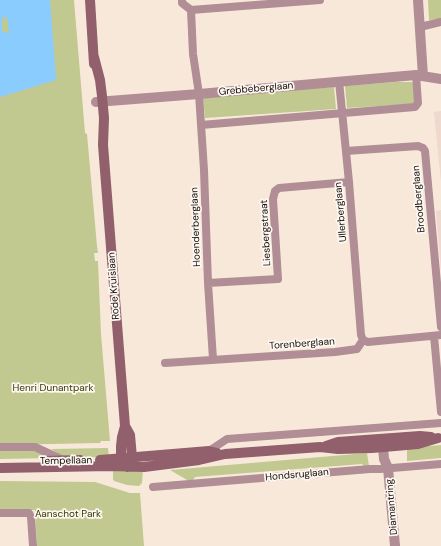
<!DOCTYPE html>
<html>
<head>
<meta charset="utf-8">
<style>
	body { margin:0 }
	canvas { display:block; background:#f8e8da }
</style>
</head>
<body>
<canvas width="441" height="546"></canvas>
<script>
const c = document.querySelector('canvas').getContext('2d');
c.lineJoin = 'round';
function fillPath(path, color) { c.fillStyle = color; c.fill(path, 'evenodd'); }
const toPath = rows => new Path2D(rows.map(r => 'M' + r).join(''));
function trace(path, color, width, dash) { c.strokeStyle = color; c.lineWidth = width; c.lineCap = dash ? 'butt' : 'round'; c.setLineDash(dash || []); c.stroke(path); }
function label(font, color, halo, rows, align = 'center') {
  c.font = font + ' "DM Sans",sans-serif'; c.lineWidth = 3.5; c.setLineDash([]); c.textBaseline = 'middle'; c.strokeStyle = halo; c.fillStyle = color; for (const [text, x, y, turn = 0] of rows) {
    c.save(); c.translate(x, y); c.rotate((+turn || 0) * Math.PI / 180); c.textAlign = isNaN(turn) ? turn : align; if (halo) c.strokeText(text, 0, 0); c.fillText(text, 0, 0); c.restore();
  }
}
const education = toPath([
	[441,111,441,182,434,112],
	[441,210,441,272,436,211]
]);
const green = toPath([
	[0,0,74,0,85,133,87,134,97,246,98,253,94,253,95,261,98,261,101,334,110,441,101,441,100,443,0,445],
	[428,0,441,0,441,19,429,20],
	[395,82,412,82,413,84,415,103,412,104,347,108,345,86],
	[334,87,336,109,205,118,203,97],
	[441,445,441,458,407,461,407,448],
	[108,448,109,457,64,458,51,449],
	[0,449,33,449,52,458,0,459],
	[367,453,369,466,364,466,362,464,195,477,193,480,187,480,170,470],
	[143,469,142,483,139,486,127,485,114,481,113,479,113,471],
	[0,481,95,482,130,493,140,493,144,546,37,546,35,510,0,510]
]);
const water = toPath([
	[0,0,50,0,56,80,0,97],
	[6,17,7,18,9,33,3,32,2,30,2,18]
]);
const minor = toPath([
	[182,0,182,3,191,10,193,54,199,94,204,170,208,283,213,359],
	[191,10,320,0],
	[420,27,441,22],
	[339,81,349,182,361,335,363,340],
	[201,125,415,107,418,103,416,75],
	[346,151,418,146,423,148,425,151,441,327],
	[208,283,278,279,273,199,275,191,279,188,349,182],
	[434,336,441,412],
	[165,363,335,352,357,349,363,340,368,342,441,335],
	[0,447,35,447,63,460],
	[209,451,227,439,441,423],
	[153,487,370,469,380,469,441,464],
	[0,513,29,513,31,517,33,546]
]);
const tertiary = toPath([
	[418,0,423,76],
	[96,102,199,94,416,75,441,79],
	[386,440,383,447,384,459,388,468,395,546]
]);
const secondary = toPath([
	[90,0,94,64],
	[94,57,100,80,102,96,104,118,103,145,125,426,130,435,131,446,132,458,127,467],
	[326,446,338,442,420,436,431,437],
	[100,460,209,451,217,453],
	[46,461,80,460],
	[125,464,121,459,121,446,122,437,125,426],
	[0,468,111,466,144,467,199,460,225,454,320,447,338,449,372,448,418,444,438,438]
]);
const streetNames = [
	["Grebbeberglaan",256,89,-5],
	["Broodberglaan",419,199,-95],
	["Ullerberglaan",341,212,-95],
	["Hoenderberglaan",196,227,-92],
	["Liesbergstraat",266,233,-93],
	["Rode Kruislaan",114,286,-94],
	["Torenberglaan",302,344,-4],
	["Tempellaan",66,461,-1],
	["Hondsruglaan",297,475,-5],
	["Diamantring",392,507,-95]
];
const parkNames = [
	["Henri Dunantpark",53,388],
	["Aanschot Park",68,514]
];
fillPath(education, '#efd8cd');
fillPath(green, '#c1c990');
fillPath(water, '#89ccfd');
trace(minor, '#b18e95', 8);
trace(tertiary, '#b18e95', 10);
trace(secondary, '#92606c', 10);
label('10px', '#120d08', '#fef7f2', streetNames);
label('10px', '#343900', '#fef7f2', parkNames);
</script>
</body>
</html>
